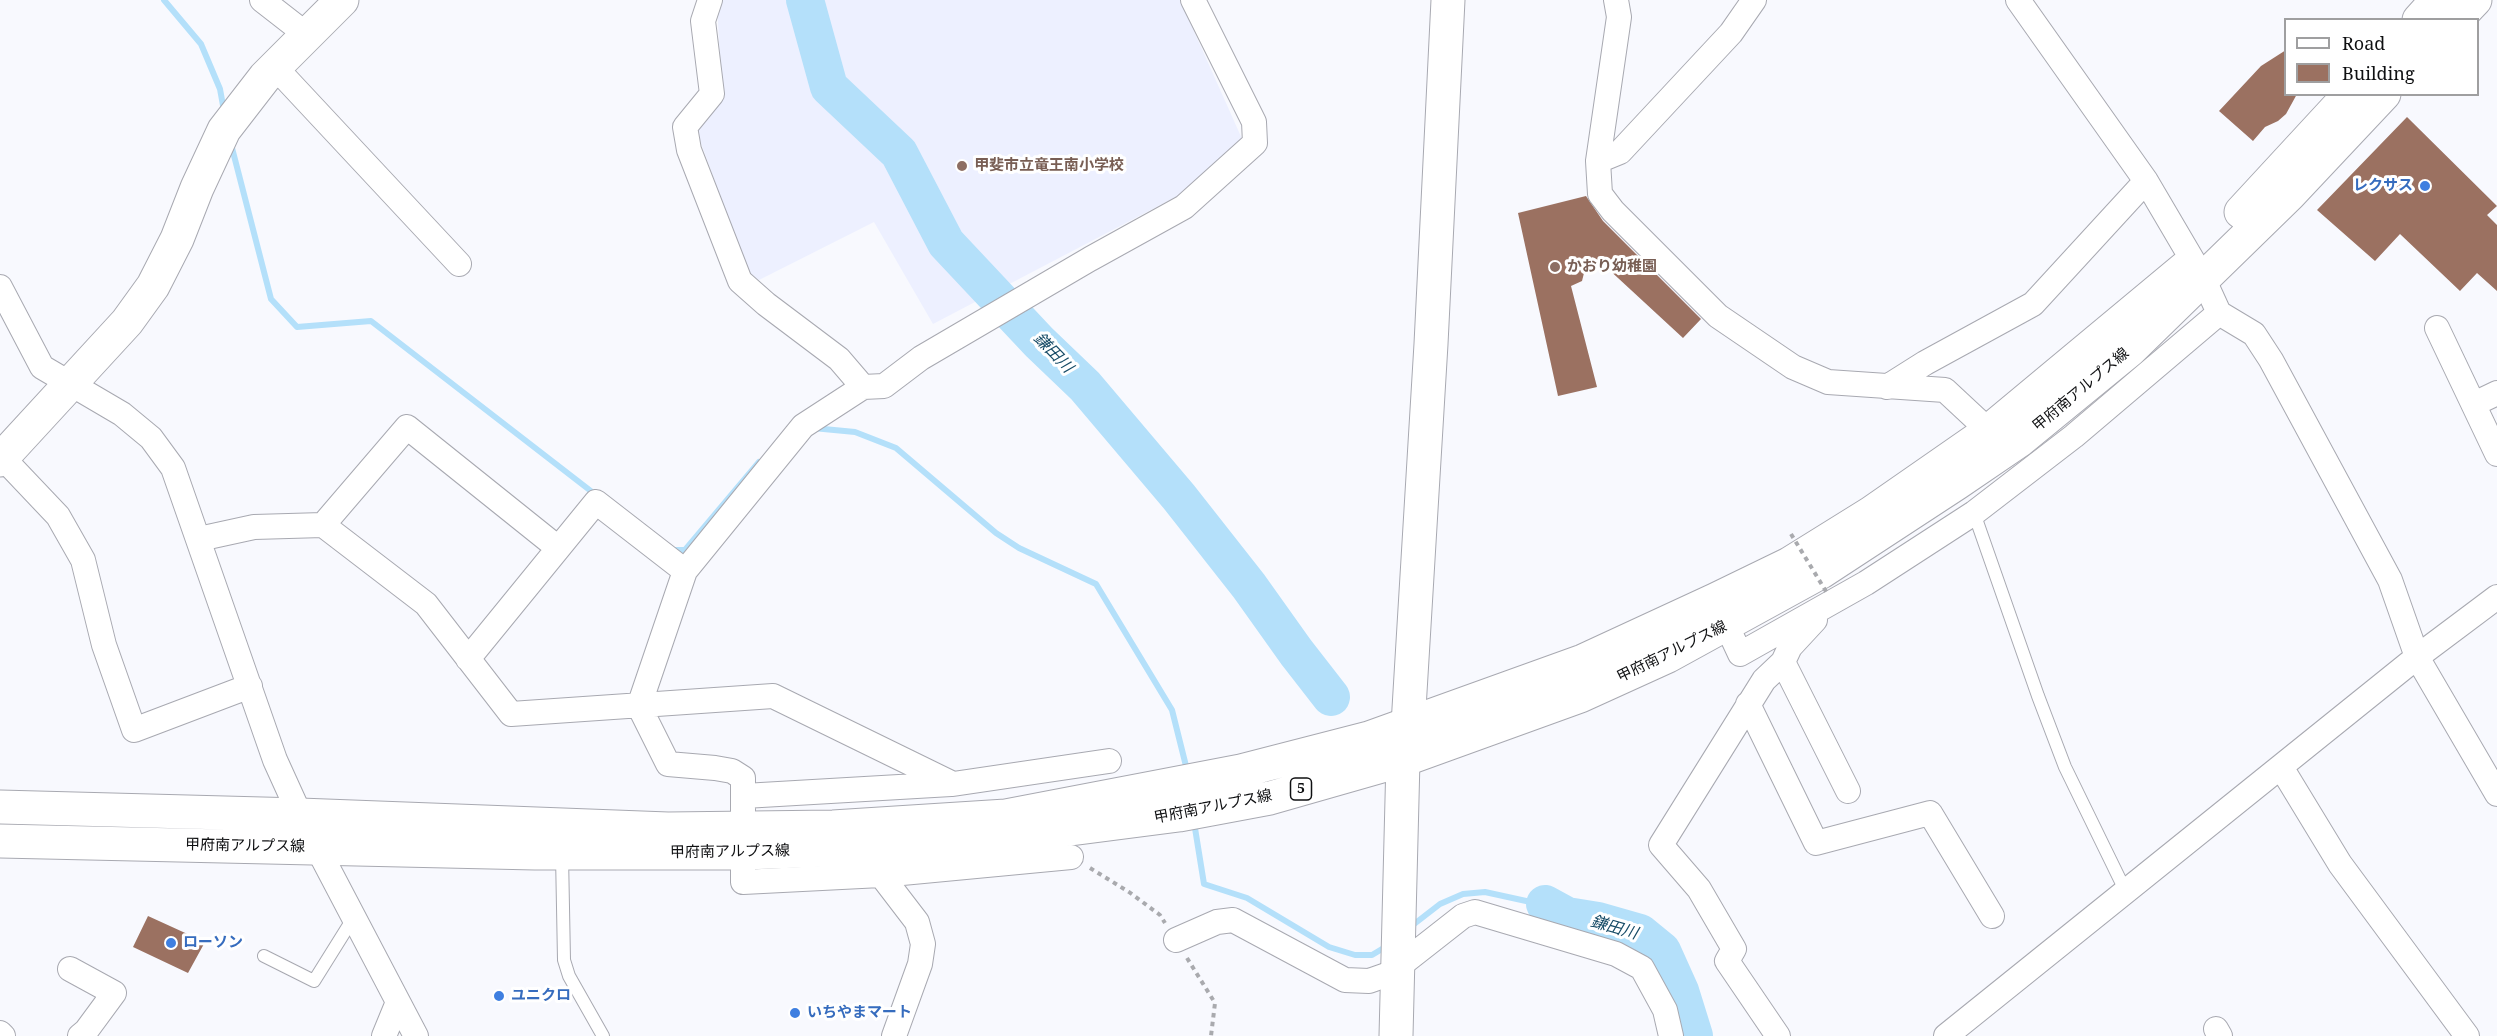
<!DOCTYPE html>
<html>
<head>
<meta charset="utf-8">
<style>
	body { margin:0 }
	#map { position:relative; width:2497px; height:1036px; overflow:hidden; background:#f8f9fe; font-family:"Noto Serif",serif }
	canvas { display:block }
	.legend { position:absolute; left:2284px; top:18px; width:195px; height:78px; box-sizing:border-box; background:#fff; border:2px solid #9f9fa0; margin:0; padding:8px 10px; list-style:none; font-size:18px; color:#0f1012 }
	.legend li { display:flex; align-items:center; gap:12px; height:30px }
	.legend b { width:30px; border:2px solid #9f9fa0 }
</style>
</head>
<body>
<div id="map">
<canvas width="2497" height="1036"></canvas>
<ul class="legend">
<li><b style="height:8px;background:#fff"></b>Road</li>
<li><b style="height:16px;background:#9b7161"></b>Building</li>
</ul>
</div>
<script>
const c = document.querySelector('canvas').getContext('2d');
c.lineJoin = 'round';
function fillPath(path, color) { c.fillStyle = color; c.fill(path, 'evenodd'); }
const toPath = rows => new Path2D(rows.map(r => 'M' + r).join(''));
function trace(path, color, width, dash) { c.strokeStyle = color; c.lineWidth = width; c.lineCap = dash ? 'butt' : 'round'; c.setLineDash(dash || []); c.stroke(path); }
function label(font, color, halo, rows, align = 'center') {
  c.font = font + ' "Noto Serif","Noto Sans JP",serif'; c.lineWidth = 6; c.setLineDash([]); c.textBaseline = 'middle'; c.strokeStyle = halo; c.fillStyle = color; for (const [text, x, y, turn = 0] of rows) {
    c.save(); c.translate(x, y); c.rotate((+turn || 0) * Math.PI / 180); c.textAlign = isNaN(turn) ? turn : align; if (halo) c.strokeText(text, 0, 0); c.fillText(text, 0, 0); c.restore();
  }
}
const built = toPath([
	[720,0,1180,0,1243,141,1187,191,933,324,874,222,759,280,747,271,692,118,722,101,717,2]
]);
const stream = toPath([
	[164,0,201,44,220,89,224,111],
	[231,144,271,299,297,327,371,321,596,495],
	[813,428,855,432,896,448,996,533,1019,548,1096,584,1172,710,1187,770],
	[673,550,685,550,759,462],
	[1194,822,1204,884,1247,898,1329,947,1355,955,1372,955,1387,946],
	[1409,928,1440,904,1463,894,1485,892,1558,908,1598,921]
]);
const river = toPath([
	[805,0,829,87,899,153,946,243,1039,342,1085,386,1179,497,1249,586,1296,652,1331,697],
	[1545,904,1567,916,1598,921,1640,933,1662,951,1680,991,1694,1036]
]);
const building = toPath([
	[2286,50,2286,94,2297,94,2286,114,2278,121,2265,127,2253,141,2219,111,2261,66],
	[2407,117,2497,206,2487,215,2497,225,2497,291,2477,273,2460,291,2400,234,2375,261,2317,210],
	[1586,196,1603,221,1701,319,1683,338,1605,266,1585,269,1582,281,1571,286,1597,387,1558,396,1518,213],
	[148,916,205,942,188,973,133,947]
]);
const path = toPath([
	[1090,868,1129,892,1160,915,1165,923],
	[1187,958,1215,1003,1211,1036]
]);
const lane = toPath([
	[1974,513,2038,696,2065,767,2126,892],
	[562,855,564,960,569,976,603,1036],
	[264,956,314,981,354,917]
]);
const street = toPath([
	[262,0,307,35],
	[710,0,703,21,712,94,685,127,689,150,740,281,766,304,839,359,863,387],
	[1616,0,1619,17,1598,161,1600,194,1613,211,1718,316,1793,367,1828,382,1945,390,1989,431],
	[2018,0,2146,181,2203,278,2219,313,2254,334,2271,360,2390,580,2417,657,2497,794],
	[275,67,459,264],
	[1598,161,1620,152,1731,33,1754,0],
	[0,287,42,367,122,414,151,438,173,468,275,760,300,815,416,1036],
	[2437,328,2497,454],
	[1887,387,1925,363,2033,304,2146,181],
	[2474,404,2497,393],
	[2,457,58,516,83,560,104,645,134,730,250,686],
	[323,525,407,427,558,548],
	[199,539,254,527,323,525,426,604,511,714,773,696,953,784,1109,761],
	[1720,611,1740,654,1866,583,1974,513,2074,436,2219,313],
	[468,659,596,502,685,571],
	[1783,662,1848,791],
	[1748,704,1816,843,1930,813,1992,916],
	[2281,767,2340,864,2467,1036],
	[744,796,951,784],
	[881,875,1071,857],
	[1176,940,1217,922,1233,920,1345,980,1369,981,1389,974,1463,916,1475,912,1616,954,1642,968,1665,1010,1671,1036],
	[70,969,114,993,86,1031,80,1036],
	[2216,1029,2220,1036],
	[0,1033,3,1036],
	[384,1036,398,1002],
	[894,1036,920,964,923,944,917,922,881,875,743,882,743,778,732,771,715,768,668,764,639,706,685,571,803,426,863,387,884,386,921,358,1090,259,1184,207,1255,143,1254,122,1193,0],
	[1778,1036,1727,961,1734,949,1699,889,1661,845,1764,680,1783,662,1790,647,1815,620],
	[1946,1036,2417,657,2497,597]
]);
const secondary = toPath([
	[0,460,127,322,153,286,177,239,197,188,224,130,265,77,342,0],
	[1396,1036,1403,760,1408,725,1431,344,1448,0]
]);
const primary = toPath([
	[2419,20,2437,0],
	[2456,20,2475,0],
	[2241,212,2350,94],
	[0,807,300,815,668,829,833,827,1006,816,1241,771,1369,738,1583,661,1715,600,1789,564,1871,513,1989,431,2185,268],
	[0,841,535,853,744,853,939,846,1179,815,1270,798,1403,760,1580,696,1668,656,1821,572,1957,483,2020,440,2130,350,2289,195,2384,94]
]);
const pathBridge = toPath([
	[1791,534,1827,593]
]);
const markers = [
	[962,166,6,"#8d6e63"],
	[2425,186,6,"#3f7fe0"],
	[1555,267,6,"#8d6e63"],
	[171,943,6,"#3f7fe0"],
	[499,996,6,"#3f7fe0"],
	[795,1013,6,"#3f7fe0"]
];
const shields = [
	[1301,789,21]
];
const shieldNames = [
	["5",1301,789]
];
const educationNames = [
	["甲斐市立竜王南小学校",974,166],
	["かおり幼稚園",1567,267]
];
const shopNames = [
	["レクサス",2413,186,"right"],
	["ローソン",183,943],
	["ユニクロ",511,996],
	["いちやまマート",807,1013]
];
const streetNames = [
	["甲府南アルプス線",2081,390,-40],
	["甲府南アルプス線",1672,652,-26],
	["甲府南アルプス線",1213,807,-11],
	["甲府南アルプス線",245,846,1],
	["甲府南アルプス線",730,852,-1]
];
const waterNames = [
	["鎌田川",1053,353,46],
	["鎌田川",1614,928,16]
];
fillPath(built, '#edf0ff');
trace(stream, '#b4e0fa', 6);
trace(river, '#b4e0fa', 38);
fillPath(building, '#9b7161');
trace(lane, '#a8a9b1', 14);
trace(street, '#a8a9b1', 26);
trace(secondary, '#a8a9b1', 35);
trace(primary, '#a8a9b1', 35);
trace(path, '#a9aaae', 4, [4.5, 4.5]);
trace(lane, '#fff', 12);
trace(street, '#fff', 24);
trace(secondary, '#fff', 33);
trace(primary, '#fff', 33);
trace(pathBridge, '#a9aaae', 4, [4.5, 4.5]);
for (const [x, y, r, color] of markers) { const dot = new Path2D(); dot.arc(x, y, r, 0, 2 * Math.PI); c.fillStyle = color; c.fill(dot); trace(dot, '#fff', 2); }
for (const [x, y, w] of shields) { const box = new Path2D(); box.roundRect(x - w / 2, y - 11, w, 22, 4.5); c.fillStyle = '#fff'; c.fill(box); trace(box, '#0f1012', 1.5); }
label('bold 14px', '#0f1012', null, shieldNames);
label('bold 15px', '#785e54', '#fff', educationNames, 'left');
label('bold 15px', '#366cbe', '#fff', shopNames, 'left');
label('15px', '#0f1012', '#fff', streetNames);
label('italic 16px', '#164b66', '#fff', waterNames);
</script>
</body>
</html>
